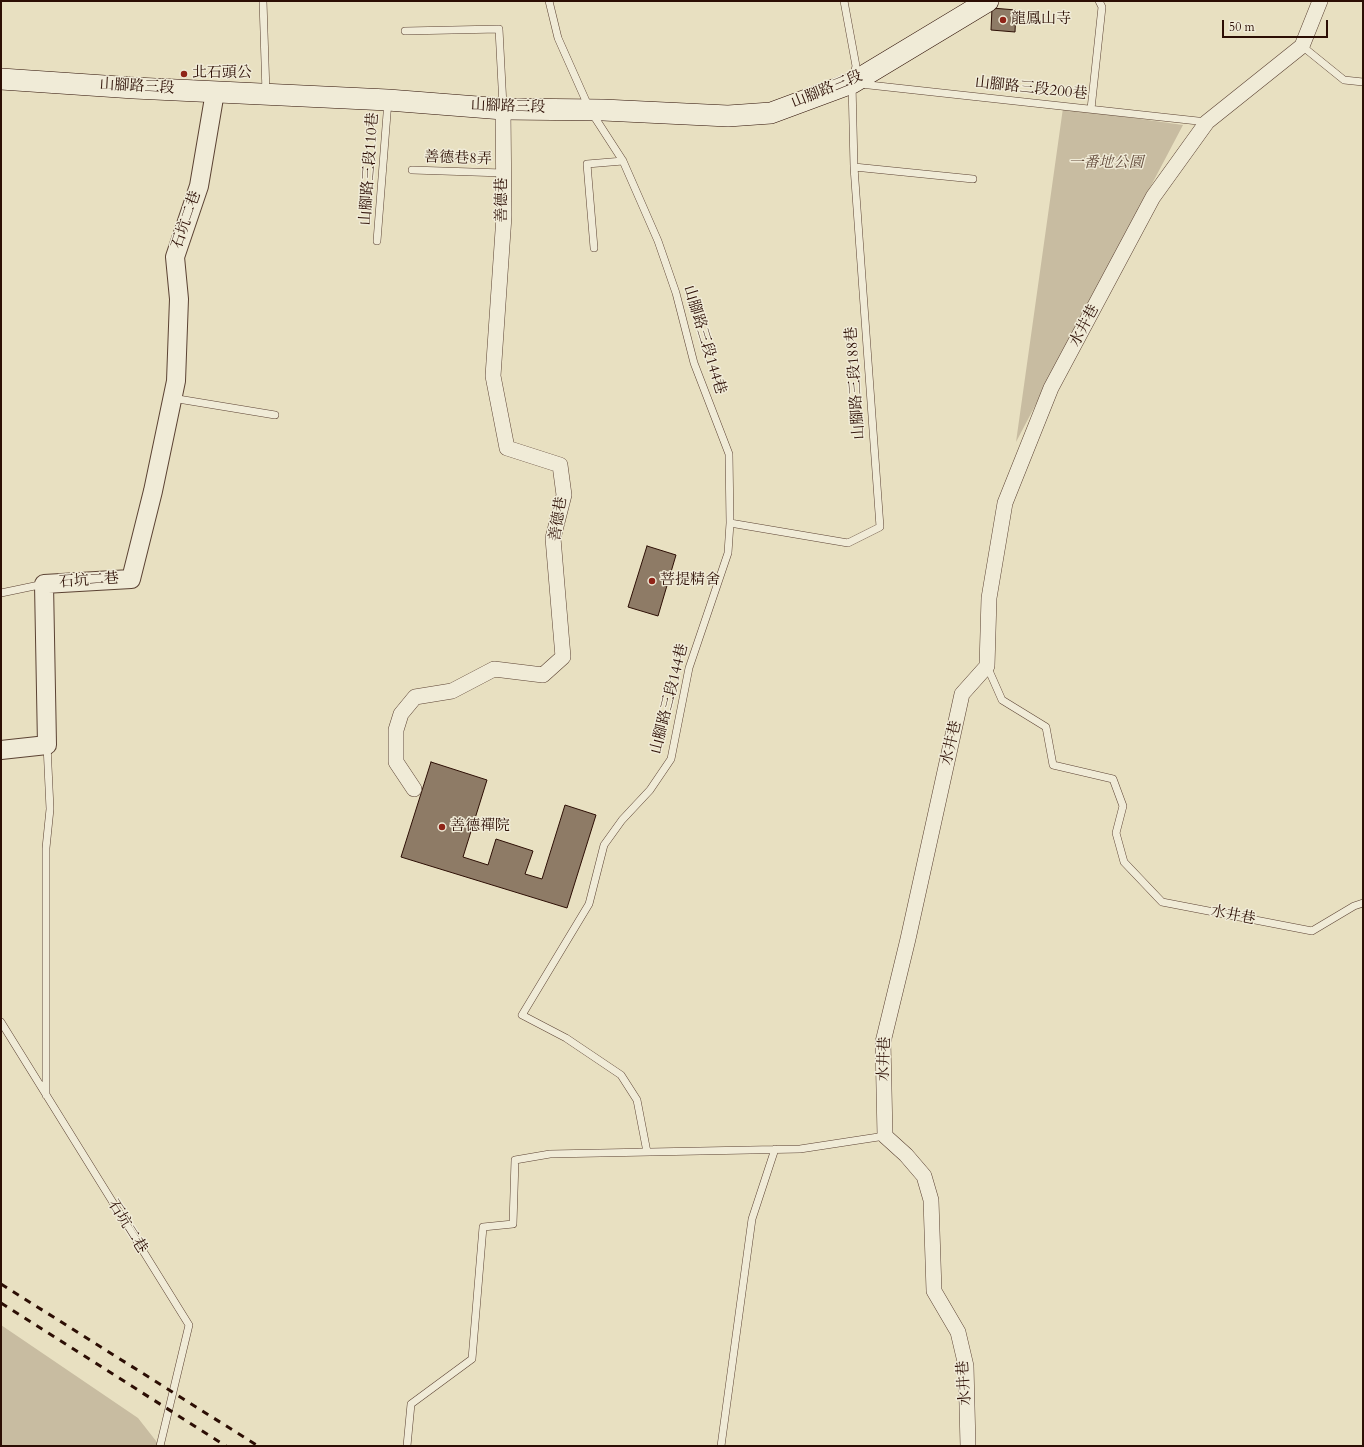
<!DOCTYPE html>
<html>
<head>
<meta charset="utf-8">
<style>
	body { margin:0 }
	#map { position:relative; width:1364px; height:1447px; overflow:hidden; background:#e8e0c1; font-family:Cardo,serif }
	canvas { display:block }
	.frame { position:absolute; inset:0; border:2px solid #2c0e04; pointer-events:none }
	.scale { position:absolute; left:1222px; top:20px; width:106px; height:18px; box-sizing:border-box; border:2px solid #2c0e04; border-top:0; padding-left:5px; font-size:12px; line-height:14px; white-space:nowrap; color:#2c0e04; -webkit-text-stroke:3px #f0ebd7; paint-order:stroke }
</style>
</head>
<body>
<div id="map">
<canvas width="1364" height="1447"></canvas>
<div class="frame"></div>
<div class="scale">50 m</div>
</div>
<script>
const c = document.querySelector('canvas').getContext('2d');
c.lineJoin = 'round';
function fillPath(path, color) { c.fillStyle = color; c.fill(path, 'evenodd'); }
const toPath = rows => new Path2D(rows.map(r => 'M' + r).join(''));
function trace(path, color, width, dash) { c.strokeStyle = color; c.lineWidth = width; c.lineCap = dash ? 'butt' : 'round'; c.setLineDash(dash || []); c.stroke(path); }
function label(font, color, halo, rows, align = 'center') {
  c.font = font + ' Cardo,"Noto Serif TC",serif'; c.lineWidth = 3; c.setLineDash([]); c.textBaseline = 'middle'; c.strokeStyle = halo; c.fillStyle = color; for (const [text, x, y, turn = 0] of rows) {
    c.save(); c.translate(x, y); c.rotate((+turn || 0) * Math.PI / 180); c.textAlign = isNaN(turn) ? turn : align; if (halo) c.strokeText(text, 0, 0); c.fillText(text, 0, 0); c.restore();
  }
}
const green = toPath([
	[1063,108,1183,125,1016,442],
	[1,1325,138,1418,160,1446,1,1446]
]);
const building = toPath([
	[992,8,1016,10,1015,32,991,30,992,8],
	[647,546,676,555,658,616,628,607,647,546],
	[431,762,487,780,463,857,488,865,496,839,533,851,525,874,542,879,565,805,596,815,567,908,401,857,431,762]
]);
const service = toPath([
	[263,1,266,93],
	[549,1,558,38,590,110,623,161,658,241,676,293,694,363,729,454,730,523,728,553,689,668,671,759,650,790,622,820,604,845,589,904,522,1015,566,1038,621,1075,637,1100,647,1152],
	[405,31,499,29,503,106],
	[1302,46,1344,80,1363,82],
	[860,84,1207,122],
	[1091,109,1102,7,1099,1],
	[854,167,973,179],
	[412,170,503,173],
	[377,241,388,101],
	[594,248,587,164,623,161],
	[172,398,275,415],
	[730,523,848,543,880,527,854,167,852,83,856,66,844,1],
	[1,593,44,584],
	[987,666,1002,700,1046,727,1053,765,1113,779,1123,806,1116,833,1124,862,1162,902,1312,931,1354,906,1363,903],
	[1,1022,189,1325,160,1446],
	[46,1095,46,848,50,809,47,745],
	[407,1446,411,1404,472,1359,483,1227,513,1224,515,1160,550,1154,800,1149,885,1136],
	[721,1446,752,1219,775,1149]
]);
const minor = toPath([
	[414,789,396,762,396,730,401,714,415,697,452,691,494,669,543,675,563,657,553,538,564,495,560,465,507,448,493,376,504,216,503,109],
	[968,1446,966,1366,958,1332,934,1291,931,1200,924,1176,906,1155,885,1136,883,1042,908,939,962,694,987,666,989,598,1005,503,1051,388,1153,197,1207,122,1302,46,1320,1]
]);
const tertiary = toPath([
	[1,750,47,745,44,584,131,579,153,491,176,381,179,299,175,257,199,186,215,92]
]);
const secondary = toPath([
	[1,79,134,88,388,100,503,109,603,110,728,116,771,113,852,83,988,1]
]);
const rail = toPath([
	[1,1284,258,1446],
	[1,1303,226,1446]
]);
const markers = [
	[1003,20,4,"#8f2418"],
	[184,74,4,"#8f2418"],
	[652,581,4,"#8f2418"],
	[442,827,4,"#8f2418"]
];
const poiNames = [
	["龍鳳山寺",1011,20],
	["北石頭公",192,74],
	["菩提精舍",660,581],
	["善德禪院",450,827]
];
const streetNames = [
	["山腳路三段",137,87,3],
	["山腳路三段200巷",1031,89,6],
	["山腳路三段",827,90,-22],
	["山腳路三段",508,107,2],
	["善德巷8弄",458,159,2],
	["山腳路三段110巷",370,169,-86],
	["善德巷",503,200,-90],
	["石坑二巷",187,220,-71],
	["水井巷",1085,326,-62],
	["山腳路三段144巷",704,340,73],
	["山腳路三段188巷",856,383,-94],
	["善德巷",559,519,-81],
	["石坑二巷",89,581,-4],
	["山腳路三段144巷",670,699,-76],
	["水井巷",952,743,-77],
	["水井巷",1233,916,11],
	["水井巷",885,1059,-88],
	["石坑二巷",127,1227,58],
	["水井巷",965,1383,-94]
];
const parkNames = [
	["一番地公園",1106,164]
];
fillPath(green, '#c8bca1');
fillPath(building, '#8e7b66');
trace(building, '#2c0e04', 1);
trace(service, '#5b4233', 8);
trace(minor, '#5b4233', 16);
trace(tertiary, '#5b4233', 20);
trace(secondary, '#2c0e04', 22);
trace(service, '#f0ebd7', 7);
trace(minor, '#f0ebd7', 15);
trace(tertiary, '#f0ebd7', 18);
trace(secondary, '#f0ebd7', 21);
trace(rail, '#2c0e04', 3, [7, 7]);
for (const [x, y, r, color] of markers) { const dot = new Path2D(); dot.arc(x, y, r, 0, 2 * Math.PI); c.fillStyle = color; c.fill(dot); trace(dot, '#f0ebd7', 1.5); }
label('15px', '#2c0e04', '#f0ebd7', poiNames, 'left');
label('15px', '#2c0e04', '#f0ebd7', streetNames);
label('italic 15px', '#634b3b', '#f0ebd7', parkNames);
</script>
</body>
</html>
